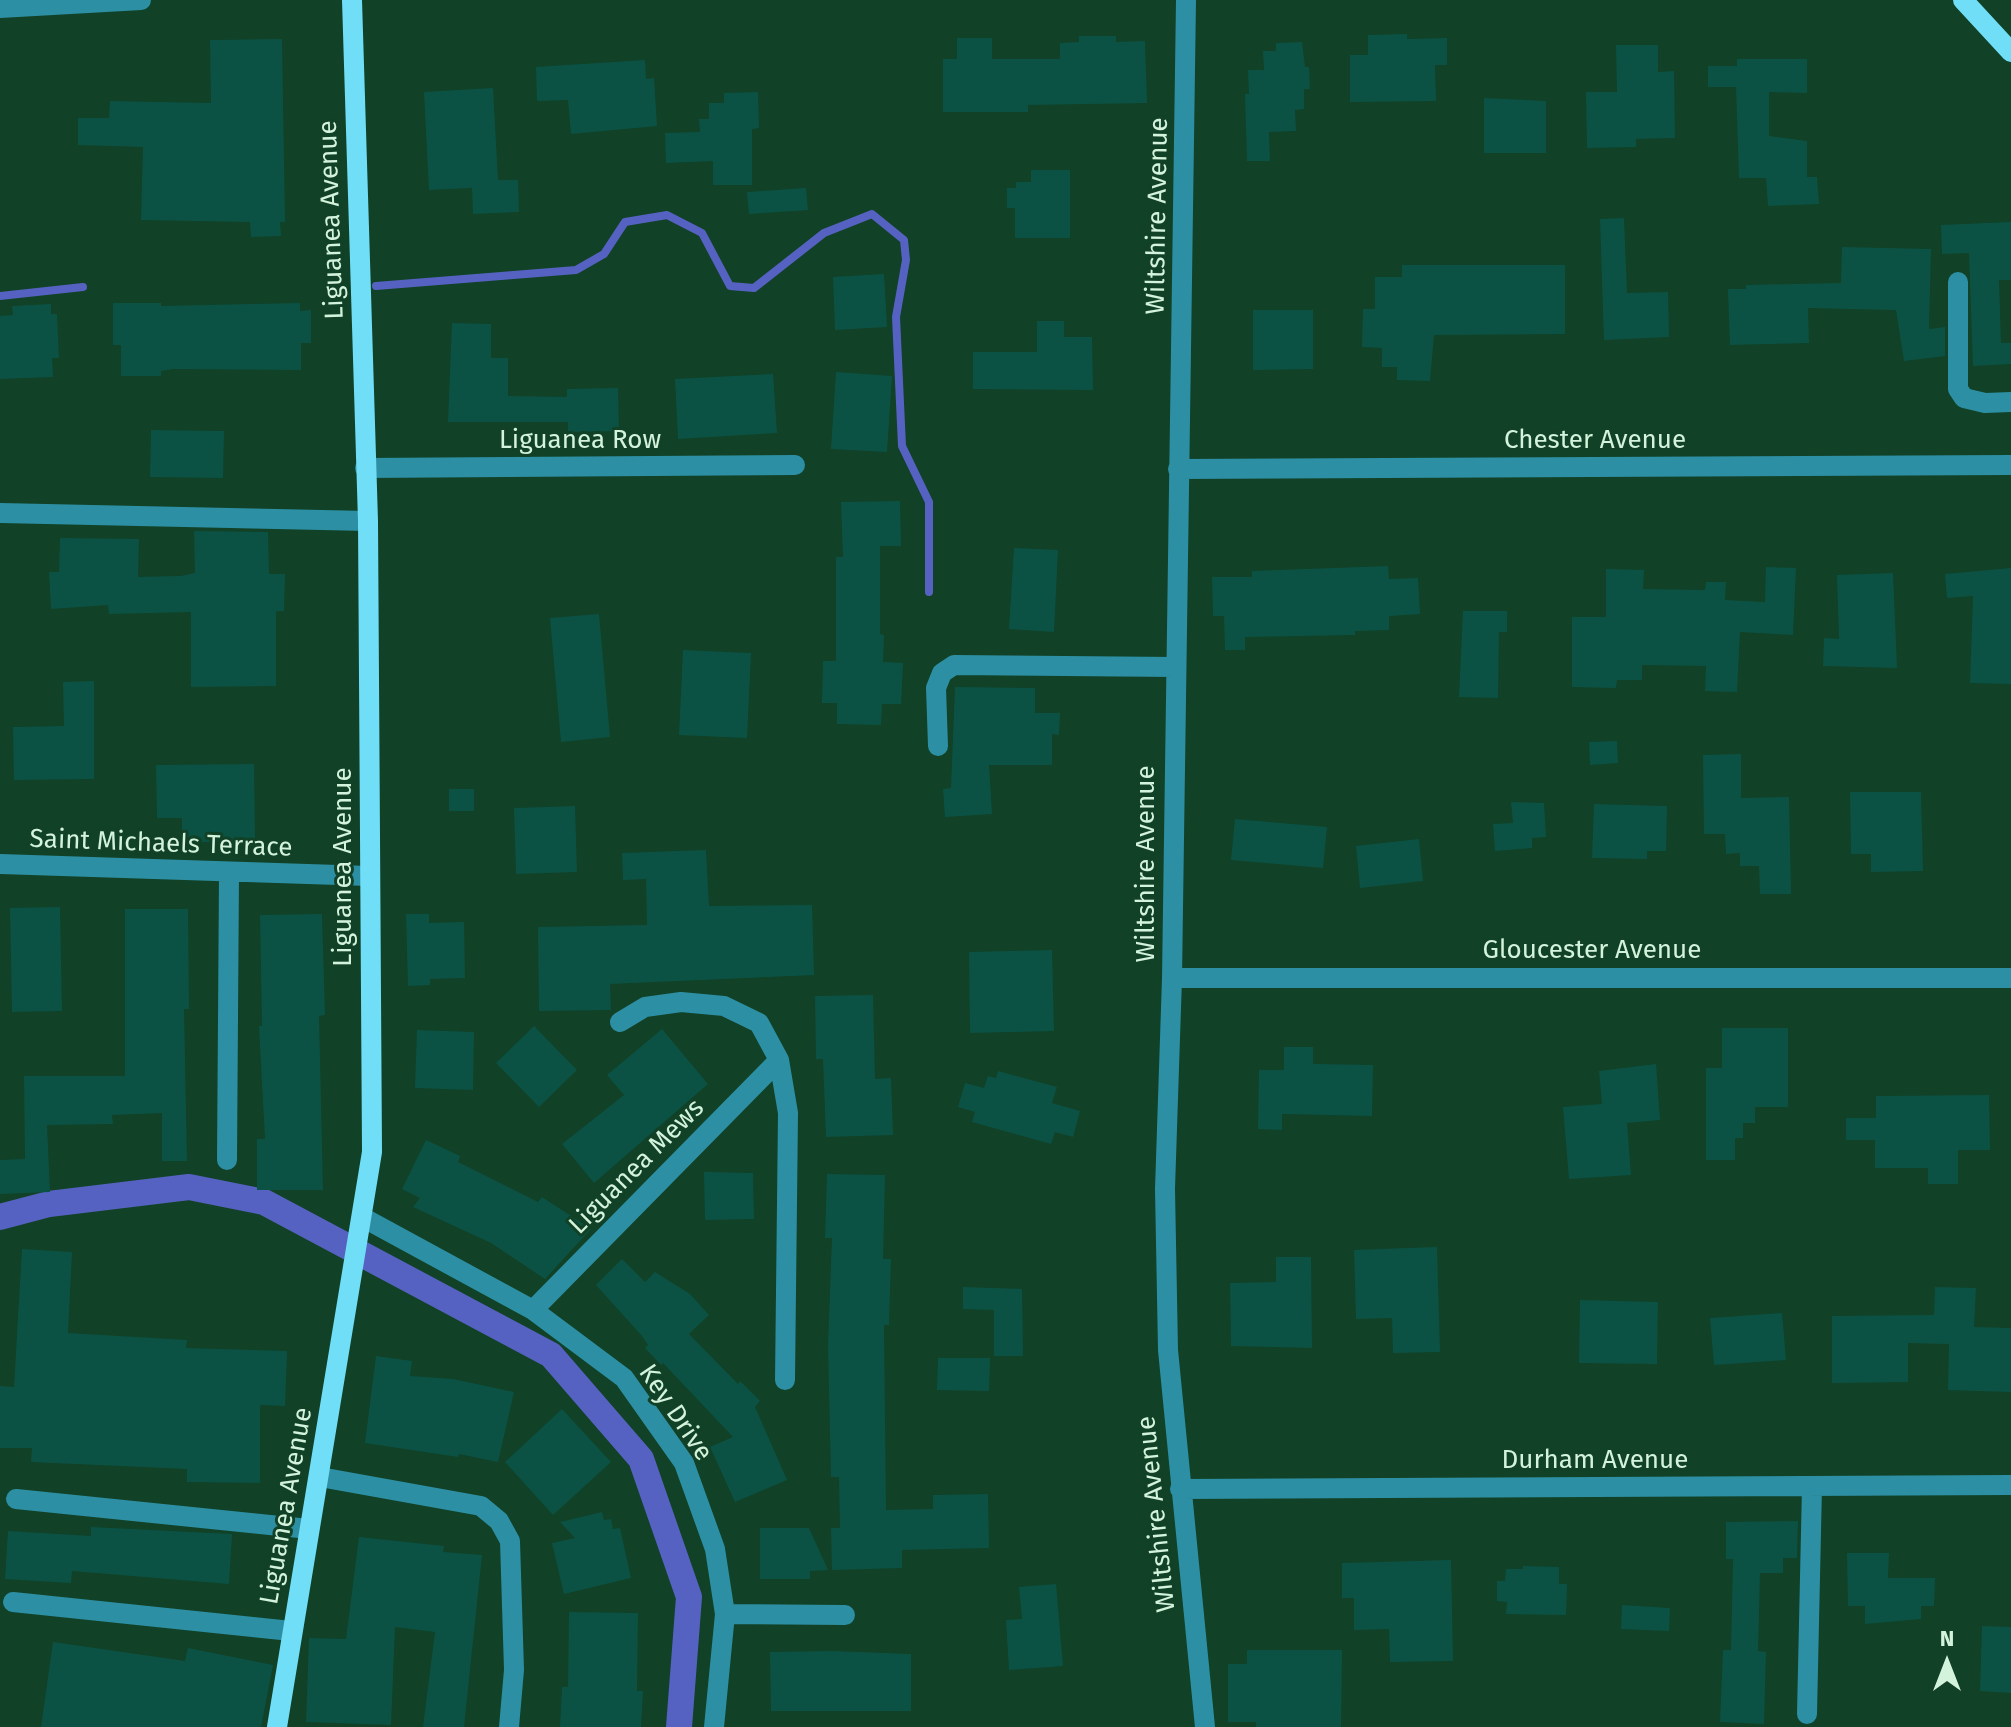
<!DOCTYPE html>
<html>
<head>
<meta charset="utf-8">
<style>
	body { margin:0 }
	#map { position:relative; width:2011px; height:1727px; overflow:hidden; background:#114126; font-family:"Fira Sans",sans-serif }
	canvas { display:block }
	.north { position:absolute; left:1907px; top:1623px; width:80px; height:80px; -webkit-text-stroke:6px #114126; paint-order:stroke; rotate:0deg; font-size:22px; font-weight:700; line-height:32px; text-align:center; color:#d4f3dd }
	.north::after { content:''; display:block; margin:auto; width:28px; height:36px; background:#d4f3dd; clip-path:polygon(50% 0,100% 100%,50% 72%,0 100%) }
</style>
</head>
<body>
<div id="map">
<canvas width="2011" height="1727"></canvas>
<div class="north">N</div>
</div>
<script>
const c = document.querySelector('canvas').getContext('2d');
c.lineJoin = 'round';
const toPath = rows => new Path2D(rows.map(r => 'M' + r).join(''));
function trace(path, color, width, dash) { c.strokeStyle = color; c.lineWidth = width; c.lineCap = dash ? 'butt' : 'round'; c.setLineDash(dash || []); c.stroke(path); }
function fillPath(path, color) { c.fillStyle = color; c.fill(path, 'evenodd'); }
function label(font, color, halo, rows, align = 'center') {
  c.font = font + ' "Fira Sans",sans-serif'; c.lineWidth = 6; c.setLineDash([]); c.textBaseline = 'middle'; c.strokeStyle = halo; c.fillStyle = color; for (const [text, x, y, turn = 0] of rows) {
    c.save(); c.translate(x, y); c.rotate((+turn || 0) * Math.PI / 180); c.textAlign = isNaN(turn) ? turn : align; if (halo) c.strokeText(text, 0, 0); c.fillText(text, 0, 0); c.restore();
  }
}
const stream = toPath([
	[376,286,576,270,604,254,625,222,667,215,702,233,730,286,754,288,824,233,872,214,904,240,906,260,896,317,902,446,929,502,929,592],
	[0,296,83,287]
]);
const canal = toPath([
	[0,1217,49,1204,189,1187,264,1202,551,1355,641,1459,689,1597,679,1727]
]);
const building = toPath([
	[1407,34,1407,39,1447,38,1447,65,1435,65,1436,101,1350,102,1350,55,1368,55,1368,35],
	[1079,36,1116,36,1116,42,1145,41,1147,103,1028,105,1028,112,943,112,943,59,957,59,957,38,992,38,992,59,1060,59,1060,43,1079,42],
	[282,39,285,222,280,222,281,236,251,237,250,222,141,220,143,147,78,145,78,118,109,118,110,101,211,103,210,40],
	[1302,42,1305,67,1309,67,1310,89,1304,89,1304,109,1295,110,1296,131,1269,132,1270,161,1247,161,1245,94,1249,94,1248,70,1264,70,1263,51,1276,51,1276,43],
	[1616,45,1658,45,1658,72,1674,71,1675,138,1636,139,1636,147,1587,148,1586,92,1617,92],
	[1737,59,1807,59,1807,93,1769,92,1769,136,1807,141,1807,177,1817,177,1819,204,1768,206,1766,178,1739,178,1736,87,1708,87,1708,66,1737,66],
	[645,60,646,79,654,78,657,126,571,134,568,100,537,101,536,67],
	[493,88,498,180,518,180,519,212,473,214,472,188,429,190,424,92],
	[758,92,759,128,752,129,752,185,713,185,713,161,666,163,665,133,700,132,699,119,709,119,709,103,724,103,724,93],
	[1484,98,1546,101,1546,153,1484,153],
	[1031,170,1070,170,1070,238,1015,238,1015,208,1007,208,1007,188,1016,188,1016,182,1031,182],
	[806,188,808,210,749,214,747,192],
	[1624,218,1627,293,1668,292,1669,337,1604,340,1600,219],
	[2011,222,2011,280,1999,280,2001,343,2011,343,2011,364,1973,366,1969,253,1942,254,1941,225],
	[1842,247,1931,249,1929,329,1945,327,1945,356,1904,361,1896,310,1808,308,1809,343,1730,345,1728,289,1746,289,1746,285,1841,283],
	[1402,265,1565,265,1565,334,1434,335,1430,381,1397,380,1397,367,1382,367,1382,348,1362,347,1363,309,1375,309,1375,277,1402,277],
	[884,274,887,327,835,330,833,277],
	[113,303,161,303,161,306,300,303,300,311,311,310,311,343,301,343,301,370,173,369,161,371,161,376,121,376,121,345,113,345],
	[51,304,51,314,57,314,59,358,52,358,53,377,0,379,0,316,13,315,12,306],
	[1253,310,1313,310,1313,369,1253,370],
	[1037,321,1064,321,1064,337,1092,337,1093,390,973,389,973,352,1037,352],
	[452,323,491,324,491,358,508,358,508,396,567,397,567,389,618,388,619,431,568,432,568,422,448,422],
	[836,372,892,376,887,452,831,449],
	[773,374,777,433,678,439,675,379],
	[151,430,224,431,223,478,150,477],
	[900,501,901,546,880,546,880,634,884,635,883,662,903,663,901,704,882,704,881,725,837,724,837,703,822,703,823,661,836,661,836,557,843,557,841,502],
	[194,531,268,532,269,574,285,574,284,611,276,611,276,686,191,687,191,612,109,614,108,605,51,609,49,572,59,572,60,538,139,539,138,577,181,576,195,573],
	[1014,548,1058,550,1054,632,1009,629],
	[1388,566,1389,579,1418,578,1420,614,1389,616,1389,630,1355,631,1355,635,1245,637,1245,650,1225,650,1224,616,1213,616,1212,577,1252,577,1252,571],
	[1766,567,1796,568,1793,635,1740,632,1737,692,1705,691,1706,666,1642,665,1642,680,1617,680,1616,688,1572,687,1572,617,1606,617,1606,569,1644,570,1643,589,1705,590,1706,582,1726,582,1725,600,1765,602],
	[2011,568,2011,684,1970,683,1973,596,1947,598,1945,574],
	[1893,573,1897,668,1823,666,1824,638,1839,639,1837,575],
	[1463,611,1507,611,1507,632,1499,632,1498,698,1459,697],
	[599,614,610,737,561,742,550,618],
	[683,650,751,653,747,738,679,735],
	[94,681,94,779,14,780,13,727,64,726,63,682],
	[955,687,1035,688,1035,713,1060,713,1059,735,1052,734,1052,765,989,765,992,814,945,817,943,789,951,788],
	[1617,741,1618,763,1590,765,1589,742],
	[1741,754,1741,798,1789,797,1791,894,1760,894,1759,866,1740,866,1740,853,1726,854,1725,834,1704,834,1703,755],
	[254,764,255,842,182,842,182,818,157,818,156,765],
	[449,789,474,789,474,811,449,811],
	[1850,792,1921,792,1923,871,1871,872,1871,854,1851,854],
	[1511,802,1544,803,1546,837,1532,838,1532,848,1495,851,1493,824,1513,823],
	[1594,804,1667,806,1666,851,1647,851,1647,859,1592,858],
	[575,806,577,872,516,874,514,808],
	[1235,819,1327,827,1323,868,1231,860],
	[1419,839,1423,881,1360,888,1356,846],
	[706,850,709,906,812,905,814,975,610,984,611,1010,539,1011,538,927,647,925,646,879,623,880,622,853],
	[60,907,62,1011,12,1012,10,908],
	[125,909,188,909,189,1009,184,1009,187,1161,162,1161,162,1113,112,1115,113,1124,47,1125,50,1192,0,1194,0,1160,25,1159,24,1076,125,1076],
	[322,914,325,1015,319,1016,323,1190,257,1190,257,1139,265,1139,259,1026,262,1026,260,915],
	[406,914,429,914,429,923,464,922,465,978,430,979,430,985,408,986],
	[1052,950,1054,1031,970,1033,969,952],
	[873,995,875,1079,891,1078,893,1135,826,1137,823,1059,816,1059,815,996],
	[534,1026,577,1070,539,1107,496,1063],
	[1722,1028,1788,1028,1788,1107,1755,1107,1755,1123,1743,1123,1743,1138,1735,1138,1735,1160,1706,1160,1706,1068,1722,1068],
	[662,1029,708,1084,594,1183,562,1144,624,1095,607,1075],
	[417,1030,474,1032,473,1090,415,1088],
	[1284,1047,1313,1047,1313,1064,1373,1065,1372,1116,1282,1114,1282,1130,1258,1129,1259,1070,1284,1070],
	[1656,1064,1660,1120,1627,1123,1631,1175,1569,1179,1563,1107,1602,1104,1599,1071],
	[998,1071,1057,1087,1052,1103,1080,1111,1073,1137,1055,1132,1051,1144,972,1122,975,1112,958,1107,965,1083,984,1088,988,1076,996,1078],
	[1989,1095,1990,1150,1958,1150,1958,1184,1928,1184,1928,1168,1875,1168,1875,1140,1846,1140,1846,1118,1876,1118,1876,1096],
	[426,1140,460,1156,458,1162,538,1202,542,1197,591,1229,545,1279,491,1243,413,1207,420,1198,402,1189],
	[704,1172,753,1173,754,1219,705,1220],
	[827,1174,885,1175,883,1259,891,1259,889,1325,884,1325,886,1510,933,1509,933,1495,988,1494,989,1548,902,1550,902,1568,832,1570,831,1528,840,1528,839,1477,831,1477,828,1346,832,1238,825,1238],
	[1437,1247,1440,1352,1393,1353,1392,1318,1356,1319,1354,1250],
	[22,1249,72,1252,68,1333,187,1340,186,1348,287,1351,285,1406,260,1405,260,1483,187,1482,187,1469,31,1462,32,1448,0,1448,0,1386,14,1387],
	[1276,1257,1311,1257,1312,1348,1231,1346,1230,1283,1276,1282],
	[622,1259,645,1282,655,1272,690,1294,709,1315,689,1334,738,1384,740,1381,760,1401,755,1407,787,1480,735,1502,710,1447,733,1437,663,1363,661,1365,645,1348,648,1345,642,1336,596,1285],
	[963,1287,1022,1289,1023,1356,994,1356,994,1310,963,1309],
	[1935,1287,1976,1288,1974,1327,2011,1328,2011,1392,1948,1390,1949,1344,1908,1343,1908,1382,1832,1383,1832,1316,1934,1315],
	[1580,1300,1658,1302,1657,1364,1579,1363],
	[1782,1313,1786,1360,1714,1365,1710,1318],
	[376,1356,412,1361,410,1376,453,1379,514,1392,498,1462,459,1454,458,1457,365,1443],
	[938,1358,990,1358,989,1391,937,1390],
	[562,1409,611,1462,553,1515,505,1462],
	[602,1512,604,1520,611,1519,613,1529,620,1528,631,1578,564,1594,552,1543,575,1538,560,1522],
	[1798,1521,1797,1558,1783,1558,1783,1573,1760,1573,1758,1651,1766,1652,1764,1724,1720,1722,1723,1650,1731,1650,1733,1559,1726,1559,1726,1522],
	[91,1527,232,1534,229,1584,72,1571,71,1583,5,1579,8,1531,91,1536],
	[760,1528,809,1528,828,1570,810,1571,810,1579,760,1579],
	[359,1537,444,1546,443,1552,482,1555,464,1727,423,1727,435,1632,395,1627,391,1725,306,1722,309,1638,346,1639],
	[1847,1553,1889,1553,1888,1578,1935,1578,1934,1606,1921,1606,1921,1619,1865,1624,1865,1606,1848,1606],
	[1451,1560,1453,1661,1390,1662,1389,1629,1354,1630,1354,1598,1342,1598,1342,1563],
	[1523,1566,1559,1567,1559,1584,1567,1584,1566,1615,1506,1614,1507,1602,1497,1601,1497,1581,1505,1581,1506,1569,1523,1569],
	[1056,1584,1063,1666,1009,1670,1006,1620,1022,1619,1019,1587],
	[1622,1605,1670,1608,1669,1631,1621,1629],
	[569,1612,638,1613,637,1691,643,1691,641,1727,560,1727,562,1687,568,1687],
	[1982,1626,2011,1627,2011,1693,1980,1691],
	[53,1642,185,1661,188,1648,273,1665,261,1727,41,1727],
	[1247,1650,1342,1650,1341,1727,1256,1727,1256,1722,1228,1722,1228,1664,1247,1664],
	[833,1651,911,1654,911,1711,771,1711,770,1652]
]);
const minor = toPath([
	[1186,0,1172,978,1165,1189,1168,1350,1205,1727],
	[0,8,141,0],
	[1958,282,1958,389,1964,398,1985,403,2011,402],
	[365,468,795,465],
	[1178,469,2011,465],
	[0,513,368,521],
	[938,746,936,688,942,673,954,665,1175,667],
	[0,864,369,876],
	[1172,978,2011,978],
	[620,1022,645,1007,681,1002,724,1006,759,1023,779,1060],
	[227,1160,229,874],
	[362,1217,533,1310,624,1378,684,1463,715,1549,725,1614,714,1727],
	[533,1310,779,1060,788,1113,785,1380],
	[320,1477,481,1506,499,1521,510,1541,514,1670,509,1727],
	[1180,1489,2011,1485],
	[16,1499,309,1529],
	[13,1602,291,1631],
	[725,1614,845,1615],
	[1807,1714,1812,1486]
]);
const major = toPath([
	[1963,0,2011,52],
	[277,1727,372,1152,368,521,352,0]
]);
const streetNames = [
	["Wiltshire Avenue",1158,216,-89],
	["Liguanea Avenue",332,220,-92],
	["Liguanea Row",580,441],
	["Chester Avenue",1595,441],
	["Saint Michaels Terrace",161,844,2],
	["Wiltshire Avenue",1147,864,-90],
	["Liguanea Avenue",344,867,-90],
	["Gloucester Avenue",1592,951],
	["Liguanea Mews",637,1167,-45],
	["Key Drive",675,1413,56],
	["Durham Avenue",1595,1461],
	["Liguanea Avenue",287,1506,-80],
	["Wiltshire Avenue",1157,1514,-96]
];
trace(stream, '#5662c1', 8);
trace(canal, '#5662c1', 26);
fillPath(building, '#0c5244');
trace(minor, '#2d8fa4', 20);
trace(major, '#71def7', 20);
label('26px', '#d4f3dd', '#114126', streetNames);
</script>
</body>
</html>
